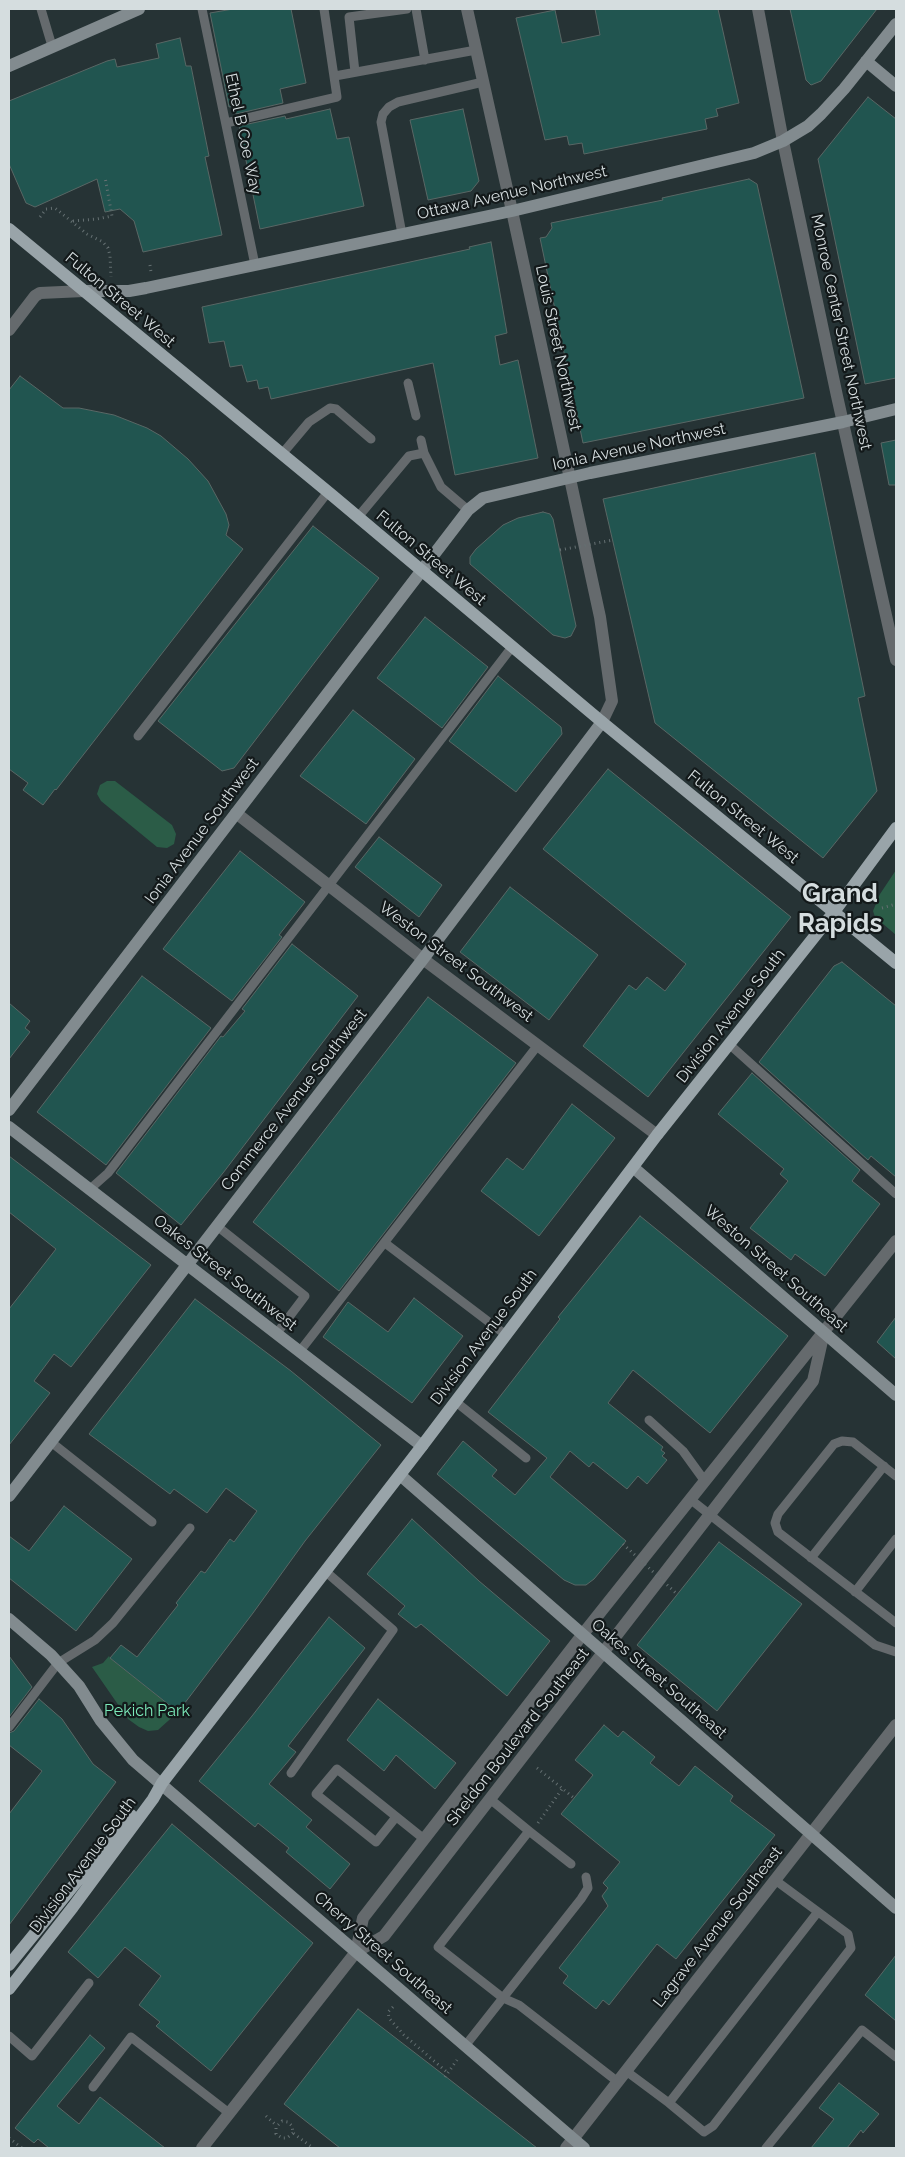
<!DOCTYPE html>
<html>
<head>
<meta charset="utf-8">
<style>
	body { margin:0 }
	#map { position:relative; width:905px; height:2157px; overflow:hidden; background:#263335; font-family:Raleway,sans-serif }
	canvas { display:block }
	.frame { position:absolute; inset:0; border:10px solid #d5dddf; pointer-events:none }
</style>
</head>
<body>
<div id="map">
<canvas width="905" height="2157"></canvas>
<div class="frame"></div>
</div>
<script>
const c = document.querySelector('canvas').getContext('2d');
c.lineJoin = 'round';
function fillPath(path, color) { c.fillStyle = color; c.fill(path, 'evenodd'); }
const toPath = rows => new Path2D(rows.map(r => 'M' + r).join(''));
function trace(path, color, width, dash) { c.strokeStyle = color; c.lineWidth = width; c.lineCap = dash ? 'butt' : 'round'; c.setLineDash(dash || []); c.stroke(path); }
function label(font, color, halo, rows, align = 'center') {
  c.font = font + ' Raleway,sans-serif'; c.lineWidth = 4.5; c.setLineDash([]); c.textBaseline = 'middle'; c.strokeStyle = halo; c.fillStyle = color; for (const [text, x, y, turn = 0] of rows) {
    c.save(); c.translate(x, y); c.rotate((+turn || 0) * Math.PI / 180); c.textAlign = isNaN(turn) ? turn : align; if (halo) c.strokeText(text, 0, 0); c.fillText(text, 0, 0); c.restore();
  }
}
const green = toPath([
	[107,781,115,781,172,825,176,834,174,844,167,848,157,847,101,801,97,794,100,785],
	[896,870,896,935,875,917,873,911,880,894],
	[109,1656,110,1658,178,1712,158,1730,148,1731,139,1727,128,1719,92,1667,103,1663]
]);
const building = toPath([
	[233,9,291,9,306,83,280,89,283,103,236,114,234,106,229,107,210,13,233,9],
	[595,9,718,9,739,103,716,109,718,116,705,119,707,129,584,154,582,143,569,145,567,136,545,140,516,18,555,10,562,43,600,35,595,9],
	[790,9,877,9,821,81,811,85,806,80,790,9],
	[180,38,186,66,191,66,209,156,205,157,222,235,143,252,134,221,120,209,105,212,97,179,35,207,26,203,9,164,9,101,107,61,115,59,117,67,159,58,156,44,180,38],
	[868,97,896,119,896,378,865,384,818,159,868,97],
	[330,109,337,139,349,137,364,206,260,229,239,126,285,116,286,119,330,109],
	[463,109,479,181,471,191,428,200,410,120,463,109],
	[749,179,757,184,804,398,583,443,540,238,546,237,552,228,551,223,663,200,662,198,749,179],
	[491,242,507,333,495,336,500,365,518,360,538,458,455,475,433,363,271,399,268,387,259,389,257,380,247,382,242,365,230,367,224,341,209,343,202,307,470,249,469,247,491,242],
	[20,376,63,408,79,408,114,415,147,428,161,436,188,459,208,481,226,514,229,525,226,535,243,549,56,790,55,789,43,805,23,790,28,783,9,769,9,390,20,376],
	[896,440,896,485,889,485,881,443,896,440],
	[815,453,865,696,858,698,877,791,823,858,655,723,603,499,815,453],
	[543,512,550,514,553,519,576,626,571,636,565,638,553,635,470,564,470,557,476,549,503,525,518,518,543,512],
	[313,526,379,578,234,768,222,771,158,721,313,526],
	[425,617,488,667,442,728,377,678,425,617],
	[498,676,561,727,562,734,516,792,449,741,498,676],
	[353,710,415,759,366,824,300,776,353,710],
	[608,769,791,917,648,1097,583,1046,629,985,636,990,647,977,665,991,686,964,543,849,608,769],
	[379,837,442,885,419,917,355,867,379,837],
	[240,851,305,902,279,935,282,937,232,1001,163,949,240,851],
	[510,887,598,955,549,1020,460,952,510,887],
	[292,944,358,996,223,1173,181,1225,116,1173,221,1036,223,1037,245,1011,242,1009,292,944],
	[842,962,896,1006,896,1177,871,1156,868,1160,759,1062,834,966,842,962],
	[142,976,211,1028,106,1165,37,1112,142,976],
	[428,997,516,1063,339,1291,253,1222,428,997],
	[9,1003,30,1021,25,1028,30,1032,9,1059,9,1003],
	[752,1073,860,1170,852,1181,880,1204,825,1276,795,1254,791,1260,750,1228,788,1181,780,1174,784,1169,718,1114,752,1073],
	[572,1104,615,1138,539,1236,481,1191,507,1158,523,1170,572,1104],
	[9,1156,151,1265,71,1367,54,1354,34,1381,50,1393,9,1445,9,1309,56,1249,9,1212,9,1156],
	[640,1216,788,1336,710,1433,633,1370,608,1403,663,1447,661,1450,665,1453,662,1456,667,1460,647,1484,638,1476,627,1489,593,1462,589,1467,570,1451,550,1477,626,1541,594,1579,586,1585,575,1585,564,1580,437,1474,463,1441,497,1470,492,1476,515,1495,547,1458,488,1412,560,1319,558,1317,640,1216],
	[414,1298,463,1336,412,1403,323,1337,348,1302,388,1332,414,1298],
	[195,1299,291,1371,381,1445,305,1541,253,1613,178,1712,110,1658,121,1645,137,1657,178,1605,176,1603,201,1571,205,1573,230,1539,234,1542,257,1511,226,1488,207,1513,174,1489,170,1494,89,1434,195,1299],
	[896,1317,896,1359,877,1342,896,1317],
	[64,1506,132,1559,76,1631,9,1578,9,1536,29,1551,64,1506],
	[412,1519,479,1581,550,1641,507,1696,421,1624,416,1628,398,1614,405,1606,367,1574,412,1519],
	[719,1542,802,1604,717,1711,637,1645,719,1542],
	[329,1617,365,1648,288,1746,296,1752,269,1784,312,1820,306,1827,350,1864,330,1889,286,1852,289,1848,258,1823,255,1827,199,1781,252,1716,329,1617],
	[9,1656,32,1687,9,1717,9,1656],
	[39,1699,62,1719,93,1764,116,1782,9,1925,9,1814,42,1771,9,1745,9,1733,14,1731,39,1699],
	[378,1699,456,1763,435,1789,396,1755,384,1771,347,1740,378,1699],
	[604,1725,618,1737,623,1731,655,1757,650,1763,679,1786,695,1766,733,1796,730,1801,775,1835,676,1959,657,1944,609,2005,603,2000,596,2009,563,1983,568,1976,559,1968,608,1906,602,1896,608,1888,603,1883,620,1862,561,1814,593,1775,575,1760,604,1725],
	[172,1824,313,1943,211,2071,156,2026,160,2022,139,2005,161,1976,125,1947,98,1978,68,1952,172,1824],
	[896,1955,896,2021,865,1995,896,1955],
	[358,2009,445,2076,537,2148,340,2148,284,2104,358,2009],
	[90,2035,105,2048,57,2106,79,2124,100,2097,165,2148,49,2148,38,2139,34,2143,15,2128,90,2035],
	[839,2083,879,2114,863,2133,861,2130,847,2148,811,2148,834,2119,819,2108,839,2083]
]);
const path = toPath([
	[40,217,46,209,55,208,87,234,103,242,108,248,110,256,111,277],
	[73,221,97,219,112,216,105,177],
	[150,265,151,272],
	[882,908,896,904],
	[537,1768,574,1798],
	[538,1823,562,1789],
	[393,2007,388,2012,389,2018,404,2035,448,2073],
	[445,2077,457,2060],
	[266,2116,277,2126],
	[293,2133,287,2138,282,2138,276,2134,276,2127,282,2121,288,2122,292,2126,293,2133,313,2148],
	[9,2138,22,2148]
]);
const lane = toPath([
	[41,9,52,46],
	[202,9,255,265],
	[416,9,425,60],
	[355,72,349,17,407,9],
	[335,76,476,50],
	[226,123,337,97,324,9],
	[402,234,381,122,383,114,389,107,398,102,483,82],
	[408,383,416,416],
	[421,440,424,453],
	[282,454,309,422,330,408,336,409,371,439],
	[358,517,409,456,424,453,441,487,468,510],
	[138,736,328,492],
	[729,1044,896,1194],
	[90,1189,108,1173,512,647],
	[217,1226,305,1296,277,1333],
	[385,1243,506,1335],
	[300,1351,538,1045],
	[456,1402,526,1458],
	[649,1420,683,1451,704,1480],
	[51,1442,152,1522],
	[896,1476,853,1442,842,1441,834,1444,778,1514,775,1523,778,1532,896,1623],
	[690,1499,875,1645,896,1652],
	[811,1558,884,1466],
	[855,1592,896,1539],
	[9,1727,58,1663,95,1640,113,1623,190,1528],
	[291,1773,393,1630,325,1571],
	[490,1799,529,1831,438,1947,503,1998,519,2005,618,2082],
	[396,1817,376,1842,316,1794,337,1769,424,1839],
	[529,1831,571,1864],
	[775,1880,848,1934,851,1948,713,2126,704,2132,669,2103,817,1913],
	[9,2036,32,2056,89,1983],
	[465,2046,581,1899,588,1888,586,1877],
	[626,2071,669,2103],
	[93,2087,131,2037,229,2113],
	[766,2148,862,2030,896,2057]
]);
const street = toPath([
	[467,9,512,211,600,617,612,701,602,722],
	[758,9,783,141,837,396,896,660],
	[9,330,35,296,40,293,84,291],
	[236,813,423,959,657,1135],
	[356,1952,363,1918,583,1634,896,1241],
	[202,2148,356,1952,384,1936,813,1381,824,1332],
	[566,2148,896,1725]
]);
const secondary = toPath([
	[866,61,896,86],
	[9,66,139,9],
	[84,291,129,291,146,288,512,211,754,153,783,141,808,126,821,114,844,89,896,24],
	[9,1110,468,510,483,498,590,473,843,422,896,409],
	[9,1127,422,1446],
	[634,1168,896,1395],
	[400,1475,896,1908],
	[9,1496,423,959,602,722],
	[9,1619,51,1655,79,1686,101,1721,133,1760,584,2148]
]);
const primary = toPath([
	[9,229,333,496,602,722,896,963],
	[9,1965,131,1815],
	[9,1989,73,1907,153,1799,162,1783,422,1446,657,1135,834,912,896,828]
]);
const pathBridge = toPath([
	[560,550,613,540],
	[623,1544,678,1595]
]);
const streetNames = [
	["Ethel B Coe Way",243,134,78],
	["Ottawa Avenue Northwest",512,193,-13],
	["Fulton Street West",120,300,40],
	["Monroe Center Street Northwest",841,332,78],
	["Louis Street Northwest",558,348,78],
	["Ionia Avenue Northwest",639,447,-12],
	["Fulton Street West",431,558,40],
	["Fulton Street West",743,817,39],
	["Ionia Avenue Southwest",202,831,-53],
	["Weston Street Southwest",456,962,37],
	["Division Avenue South",731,1016,-52],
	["Commerce Avenue Southwest",294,1100,-52],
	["Weston Street Southeast",776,1269,41],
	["Oakes Street Southwest",225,1273,38],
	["Division Avenue South",484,1337,-53],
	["Oakes Street Southeast",659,1679,41],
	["Sheldon Boulevard Southeast",518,1737,-52],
	["Division Avenue South",83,1865,-53],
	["Lagrave Avenue Southeast",718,1927,-52],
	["Cherry Street Southeast",383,1953,41]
];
const parkNames = [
	["Pekich Park",147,1711]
];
const townNames = [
	["Grand",840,894],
	["Rapids",840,924]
];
fillPath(green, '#2b5c47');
fillPath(building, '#215550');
trace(building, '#596765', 1);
trace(path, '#657072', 3, [1, 4]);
trace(lane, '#656a6d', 9);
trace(street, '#656a6d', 12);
trace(secondary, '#828b8f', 12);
trace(primary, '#99a4a9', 12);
trace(pathBridge, '#657072', 3, [1, 4]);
label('16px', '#d5dddf', '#13191a', streetNames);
label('16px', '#7be9b9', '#13191a', parkNames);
label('bold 26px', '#d5dddf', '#13191a', townNames);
</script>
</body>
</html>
